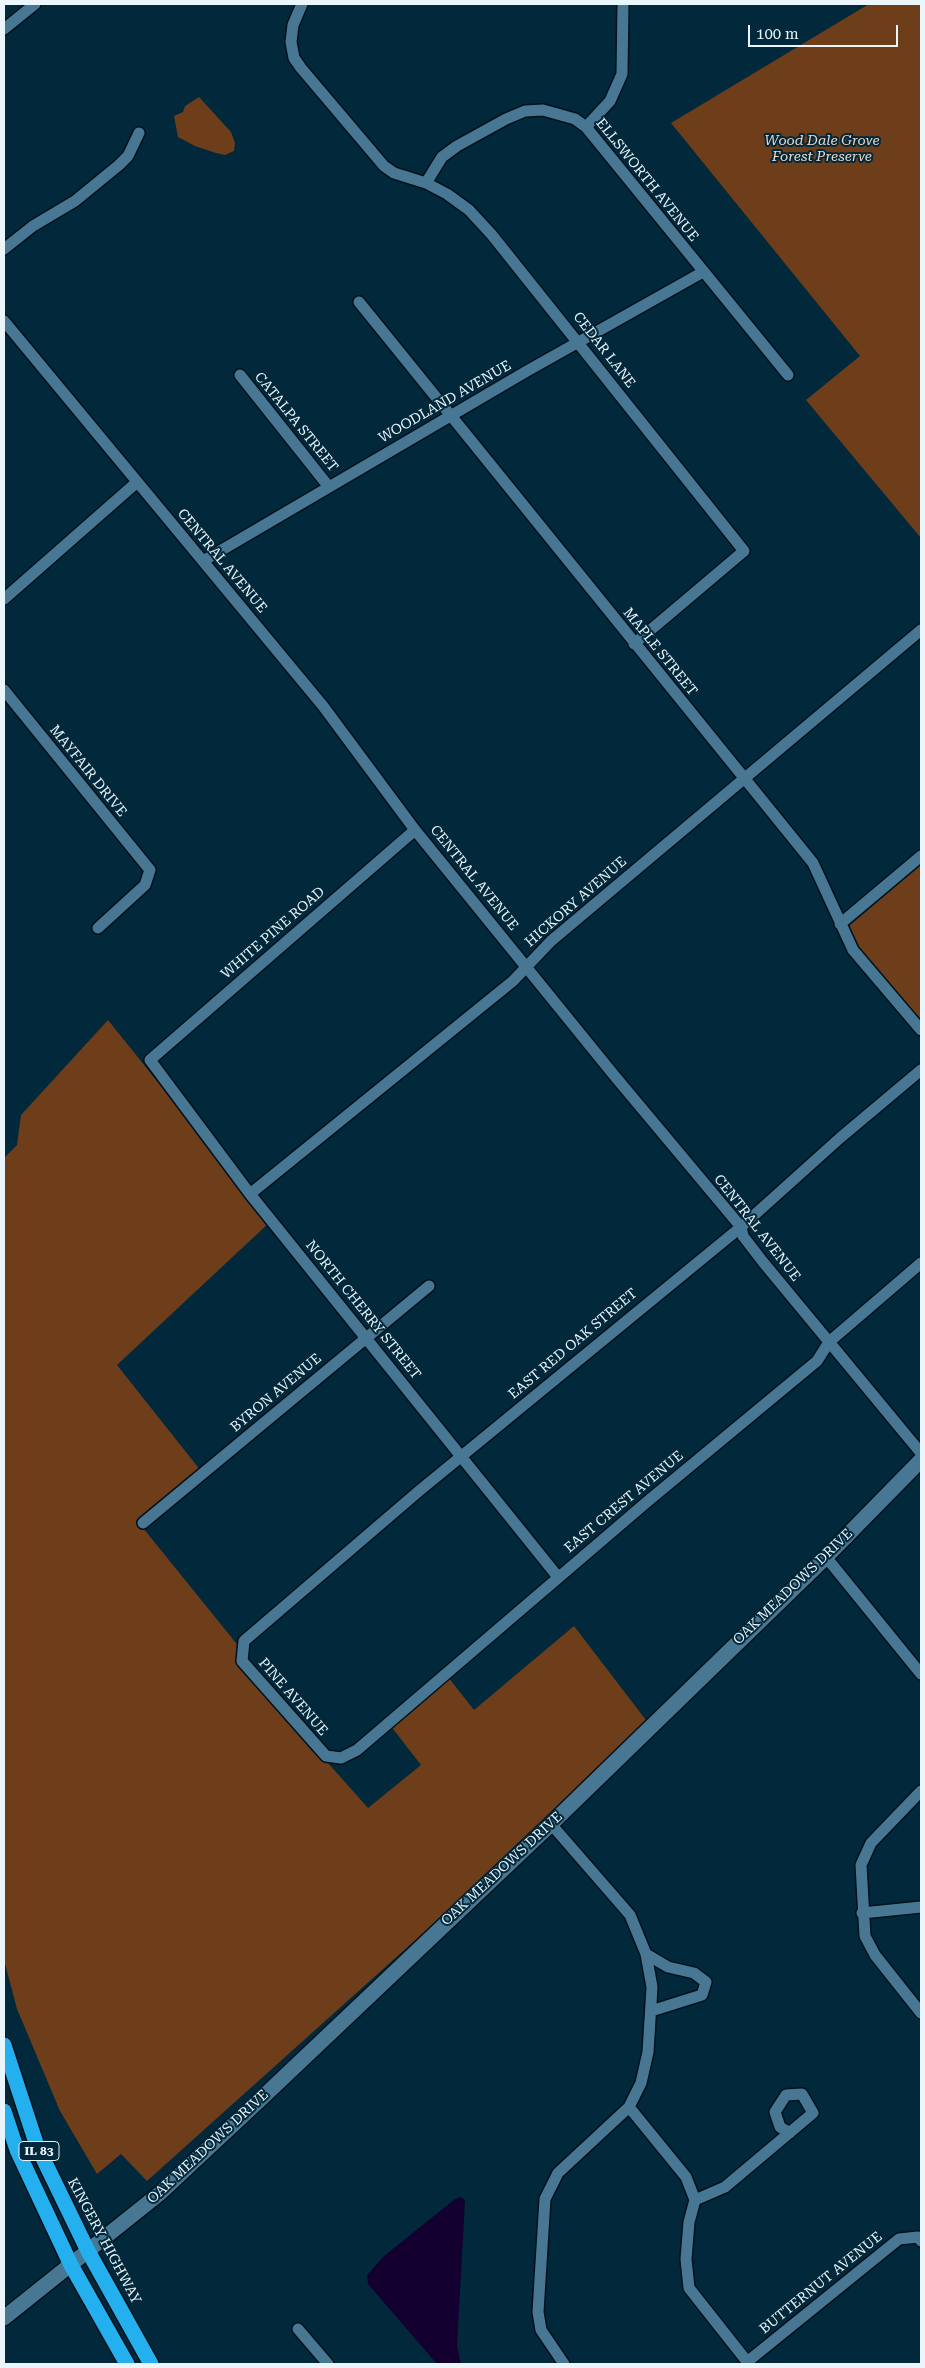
<!DOCTYPE html>
<html>
<head>
<meta charset="utf-8">
<style>
	body { margin:0 }
	#map { position:relative; width:925px; height:2368px; overflow:hidden; background:#02293b; font-family:"Roboto Serif",serif }
	canvas { display:block }
	.frame { position:absolute; inset:0; border:5px solid #ebf5fc; pointer-events:none }
	.scale { position:absolute; left:748px; top:25px; width:150px; height:22px; box-sizing:border-box; border:2px solid #ebf5fc; border-top:0; padding-left:6px; font-size:15px; line-height:18px; white-space:nowrap; color:#ebf5fc; -webkit-text-stroke:4px #02293b; paint-order:stroke }
</style>
</head>
<body>
<div id="map">
<canvas width="925" height="2368"></canvas>
<div class="frame"></div>
<div class="scale">100 m</div>
</div>
<script>
const c = document.querySelector('canvas').getContext('2d');
c.lineJoin = 'round';
function fillPath(path, color) { c.fillStyle = color; c.fill(path, 'evenodd'); }
const toPath = rows => new Path2D(rows.map(r => 'M' + r).join(''));
function trace(path, color, width, dash) { c.strokeStyle = color; c.lineWidth = width; c.lineCap = dash ? 'butt' : 'round'; c.setLineDash(dash || []); c.stroke(path); }
function label(font, color, halo, rows, align = 'center') {
  c.font = font + ' "Roboto Serif",serif'; c.lineWidth = 4; c.setLineDash([]); c.textBaseline = 'middle'; c.strokeStyle = halo; c.fillStyle = color; for (const [text, x, y, turn = 0] of rows) {
    c.save(); c.translate(x, y); c.rotate((+turn || 0) * Math.PI / 180); c.textAlign = isNaN(turn) ? turn : align; if (halo) c.strokeText(text, 0, 0); c.fillText(text, 0, 0); c.restore();
  }
}
const green = toPath([
	[869,4,921,4,921,538,806,400,860,356,671,123],
	[199,97,231,132,235,143,234,151,225,155,216,153,195,146,178,137,174,116,183,112,185,106],
	[921,865,921,1020,861,951,849,926],
	[108,1020,270,1222,117,1365,201,1471,139,1523,240,1648,240,1664,368,1808,421,1765,390,1725,448,1677,474,1710,574,1626,649,1724,480,1882,147,2181,121,2154,97,2174,60,2111,17,2009,4,1960,4,1158,17,1145,21,1115]
]);
const water = toPath([
	[461,2197,465,2200,457,2346,461,2364,437,2364,368,2284,367,2275,384,2256,455,2199]
]);
const street = toPath([
	[302,4,293,25,291,42,294,58,301,68,384,166,394,173,426,183,447,194,469,210,492,235,744,551,634,644],
	[4,29,35,4],
	[586,127,610,101,622,74,623,4],
	[426,183,442,157,457,146,506,119,525,111,543,110,575,119,586,127,788,375],
	[4,249,33,226,75,201,119,165,128,156,139,133],
	[359,302,813,863,853,950,921,1030],
	[4,321,323,706,415,830,613,1074,741,1227,743,1236,763,1262,921,1453],
	[240,375,329,487],
	[203,561,527,371,703,272],
	[4,599,136,483],
	[4,690,150,870,145,885,98,928],
	[415,830,150,1060,250,1194,558,1577],
	[840,924,921,856],
	[921,1070,840,1138,741,1227,419,1491,244,1641,242,1661,326,1756,341,1758,357,1750,648,1501,817,1361,829,1342,921,1263],
	[250,1194,513,981,551,941,921,630],
	[143,1523,429,1286],
	[826,1557,921,1674],
	[921,1791,871,1843,861,1865,865,1936,875,1955,921,2013],
	[551,1824,630,1915,646,1954,652,1987,648,2052,641,2083,629,2107,558,2173,545,2199,538,2312,541,2330,564,2364],
	[862,1913,921,1907],
	[646,1954,668,1967,694,1973,706,1982,702,1995,651,2011],
	[629,2107,686,2177,695,2200,689,2222,686,2259,689,2288,749,2364],
	[695,2200,725,2187,813,2113,802,2094,786,2095,775,2112,780,2127,790,2133],
	[298,2329,328,2364],
	[747,2362,899,2239,918,2237,921,2241]
]);
const secondary = toPath([
	[4,2318,159,2194,265,2095,551,1824,826,1557,921,1460]
]);
const highway = toPath([
	[4,2045,37,2146,88,2251,151,2364],
	[4,2111,17,2150,71,2265,127,2364]
]);
const shields = [
	[39,2151,40]
];
const shieldNames = [
	["IL 83",39,2151]
];
const parkNames = [
	["Wood Dale Grove",822,141],
	["Forest Preserve",822,157]
];
const streetNames = [
	["ELLSWORTH AVENUE",647,180,51],
	["CEDAR LANE",604,350,52],
	["WOODLAND AVENUE",445,402,-30],
	["CATALPA STREET",296,422,51],
	["CENTRAL AVENUE",222,561,50],
	["MAPLE STREET",660,652,51],
	["MAYFAIR DRIVE",88,771,51],
	["CENTRAL AVENUE",474,878,51],
	["HICKORY AVENUE",576,902,-41],
	["WHITE PINE ROAD",273,933,-41],
	["CENTRAL AVENUE",757,1228,52],
	["NORTH CHERRY STREET",363,1310,51],
	["EAST RED OAK STREET",573,1344,-40],
	["BYRON AVENUE",276,1393,-40],
	["EAST CREST AVENUE",624,1502,-40],
	["OAK MEADOWS DRIVE",793,1587,-44],
	["PINE AVENUE",293,1697,49],
	["OAK MEADOWS DRIVE",502,1869,-43],
	["OAK MEADOWS DRIVE",208,2147,-43],
	["KINGERY HIGHWAY",104,2241,62],
	["BUTTERNUT AVENUE",821,2283,-39]
];
fillPath(green, '#6e3d19');
fillPath(water, '#130031');
trace(street, '#00111d', 14);
trace(secondary, '#00111d', 18);
trace(highway, '#00111d', 18);
trace(street, '#477793', 11);
trace(secondary, '#477793', 15);
trace(highway, '#24b0ee', 15);
for (const [x, y, w] of shields) { const box = new Path2D(); box.roundRect(x - w / 2, y - 9.5, w, 19, 4); c.fillStyle = '#02293b'; c.fill(box); trace(box, '#ebf5fc', 1); }
label('bold 12px', '#ebf5fc', null, shieldNames);
label('italic 14px', '#f0d6c5', '#02293b', parkNames);
label('14px', '#ebf5fc', '#02293b', streetNames);
</script>
</body>
</html>
